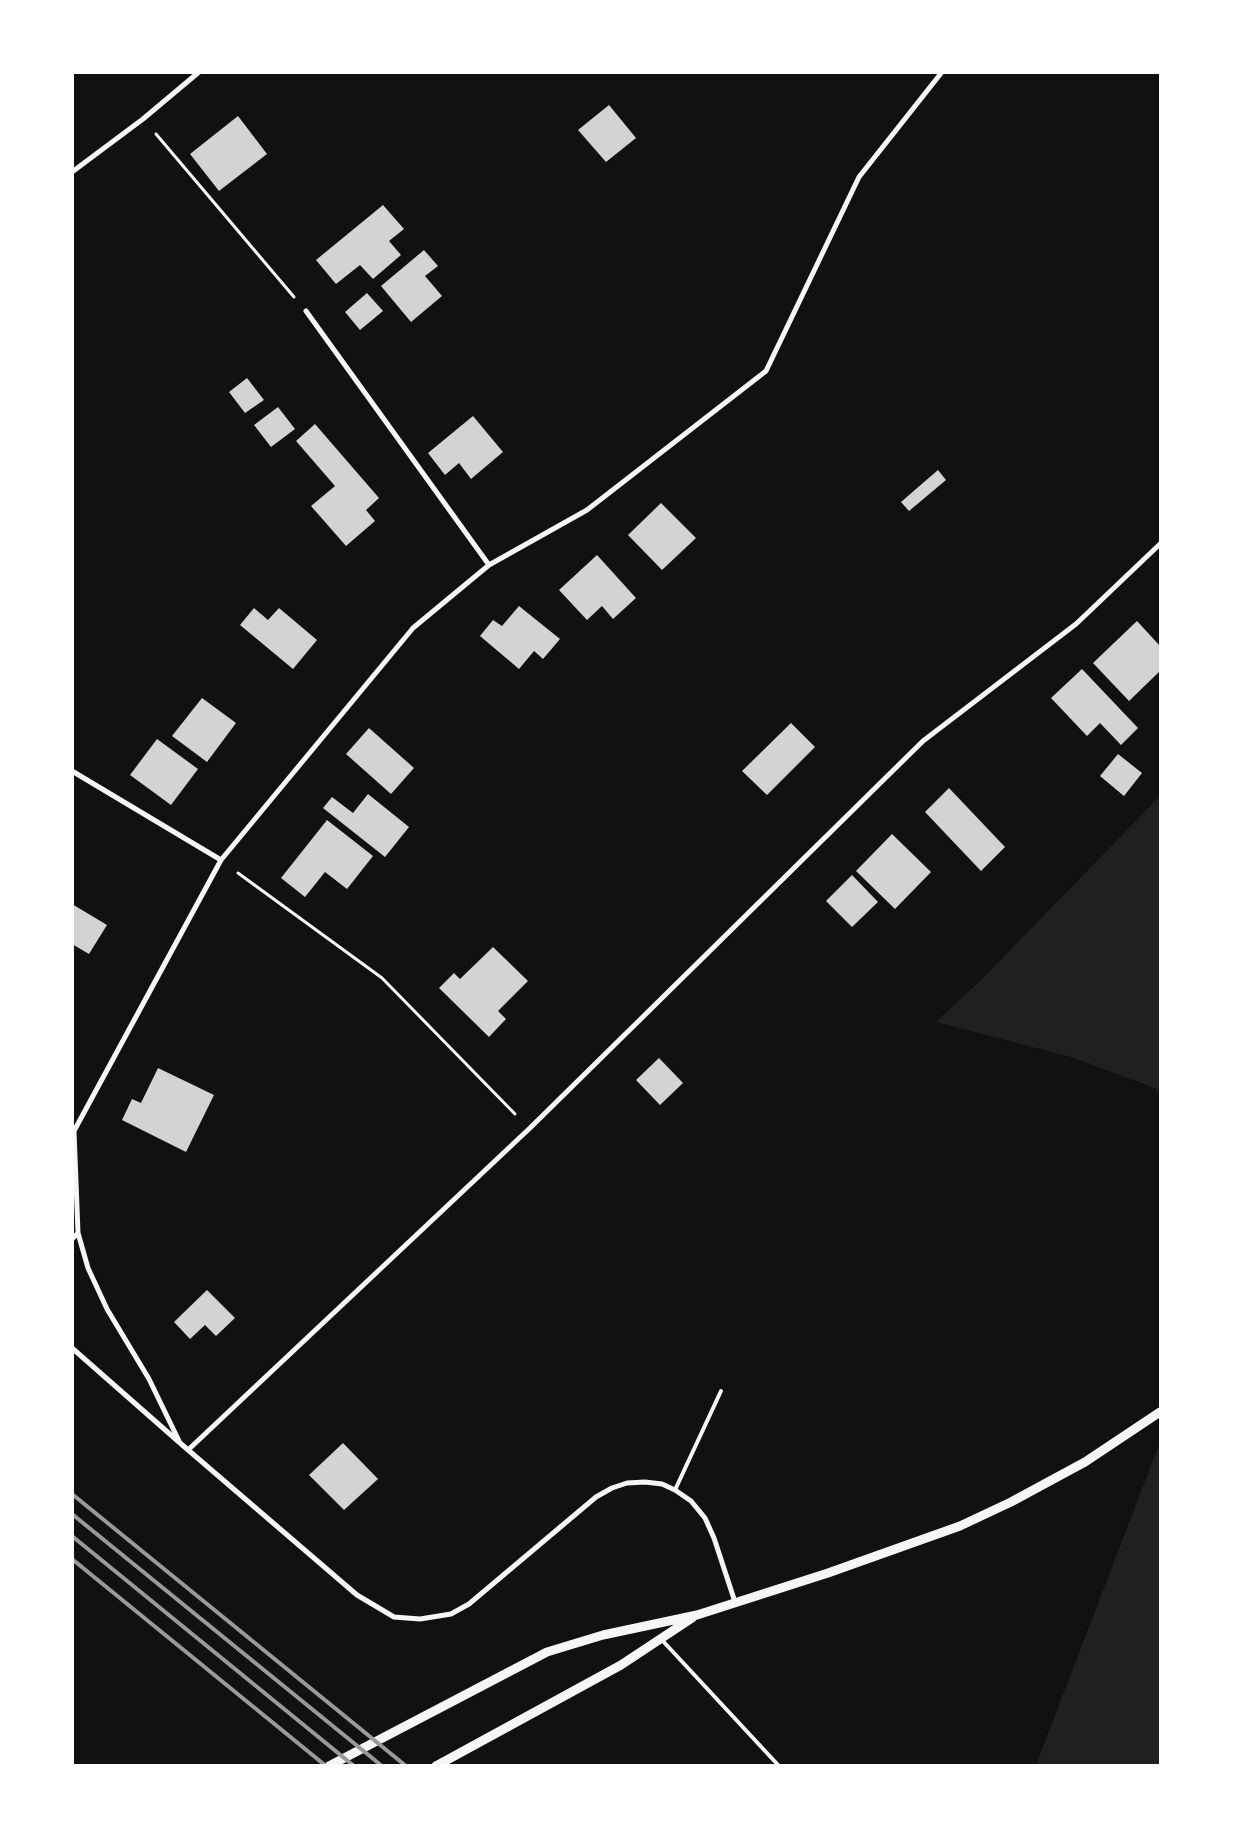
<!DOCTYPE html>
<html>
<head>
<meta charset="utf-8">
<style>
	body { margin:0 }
	#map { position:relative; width:1233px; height:1838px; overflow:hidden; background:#111; font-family:"Roboto Condensed",sans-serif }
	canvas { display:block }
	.frame { position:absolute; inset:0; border:74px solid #fff; pointer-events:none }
</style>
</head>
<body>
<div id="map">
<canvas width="1233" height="1838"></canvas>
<div class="frame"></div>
</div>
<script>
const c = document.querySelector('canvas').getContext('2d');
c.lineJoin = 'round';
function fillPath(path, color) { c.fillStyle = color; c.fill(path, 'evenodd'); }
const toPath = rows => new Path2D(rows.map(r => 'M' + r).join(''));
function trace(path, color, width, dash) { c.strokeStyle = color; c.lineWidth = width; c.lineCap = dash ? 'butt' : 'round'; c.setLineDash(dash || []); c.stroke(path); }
const green = toPath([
	[1160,796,1160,1090,1071,1057,936,1022,983,978],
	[1160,1442,1160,1765,1036,1765]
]);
const building = toPath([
	[609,105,636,138,606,162,578,130],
	[238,116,267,154,219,191,190,154],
	[383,205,404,229,389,241,401,255,373,279,360,265,336,284,316,260],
	[424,250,438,266,425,276,442,296,411,322,381,286],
	[367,293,383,311,360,330,345,312],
	[247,378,264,400,245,413,229,392],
	[278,407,295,429,271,447,254,425],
	[473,416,503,452,471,479,459,463,445,475,428,453],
	[315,424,379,498,366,510,375,521,346,546,311,506,335,486,296,441],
	[938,470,946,480,909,511,901,502],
	[661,503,696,538,662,570,628,535],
	[597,555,636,598,613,619,602,606,587,620,559,590],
	[519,606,560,639,543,659,534,651,519,669,480,636,493,620,502,626],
	[254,608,268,620,279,608,317,640,293,669,240,625],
	[1137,621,1160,646,1160,671,1129,701,1093,663],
	[1082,669,1138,728,1121,745,1100,723,1087,736,1051,698],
	[202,698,236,723,207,762,172,736],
	[791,723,815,747,767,795,742,771],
	[369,728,414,768,391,794,346,754],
	[157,739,198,769,171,805,130,775],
	[1118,754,1142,773,1124,796,1100,776],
	[949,788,1005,847,981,871,925,812],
	[368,794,409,827,385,857,323,808,332,797,353,813],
	[327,820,373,856,347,889,325,872,305,897,281,878],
	[892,834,931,872,895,909,856,871],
	[852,875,878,902,852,927,826,901],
	[72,904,107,925,89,954,72,944],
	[493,947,528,981,498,1011,506,1019,489,1037,439,988,454,973,460,979],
	[659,1058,683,1083,660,1105,636,1080],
	[158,1068,214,1095,186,1152,122,1120,132,1099,141,1103],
	[207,1290,235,1318,216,1336,205,1325,190,1339,174,1322],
	[343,1443,378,1479,344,1510,309,1475]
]);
const path = toPath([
	[156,134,294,297],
	[238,873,382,978,515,1114]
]);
const service = toPath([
	[675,1490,721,1391],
	[661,1639,779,1766]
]);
const minor = toPath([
	[72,172,143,119,199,72],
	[306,311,489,565],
	[72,771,221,860],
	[72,1239,78,1233],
	[72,1348,180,1443,357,1595,394,1617,420,1619,451,1614,469,1604,596,1497,612,1488,627,1483,645,1482,662,1484,675,1490,691,1501,705,1518,714,1538,735,1602],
	[180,1443,149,1379,107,1309,88,1268,78,1233,74,1131,221,860,413,628,489,565,587,510,766,371,859,177,942,72],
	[188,1450,530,1128,923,741,1076,624,1160,544]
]);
const tertiary = toPath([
	[329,1766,547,1652,603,1635,697,1615,828,1573,960,1526,1011,1502,1085,1462,1160,1412],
	[436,1766,621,1665,692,1618]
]);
const rail = toPath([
	[72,1494,406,1766],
	[72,1514,382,1766],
	[72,1536,354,1766],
	[72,1559,326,1766]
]);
fillPath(green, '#202020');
fillPath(building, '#d3d3d3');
trace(path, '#f5f5f5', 3);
trace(service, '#f5f5f5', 4);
trace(minor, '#f5f5f5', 5);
trace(tertiary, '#f5f5f5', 9);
trace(rail, '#9a9a9a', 4);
</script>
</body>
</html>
